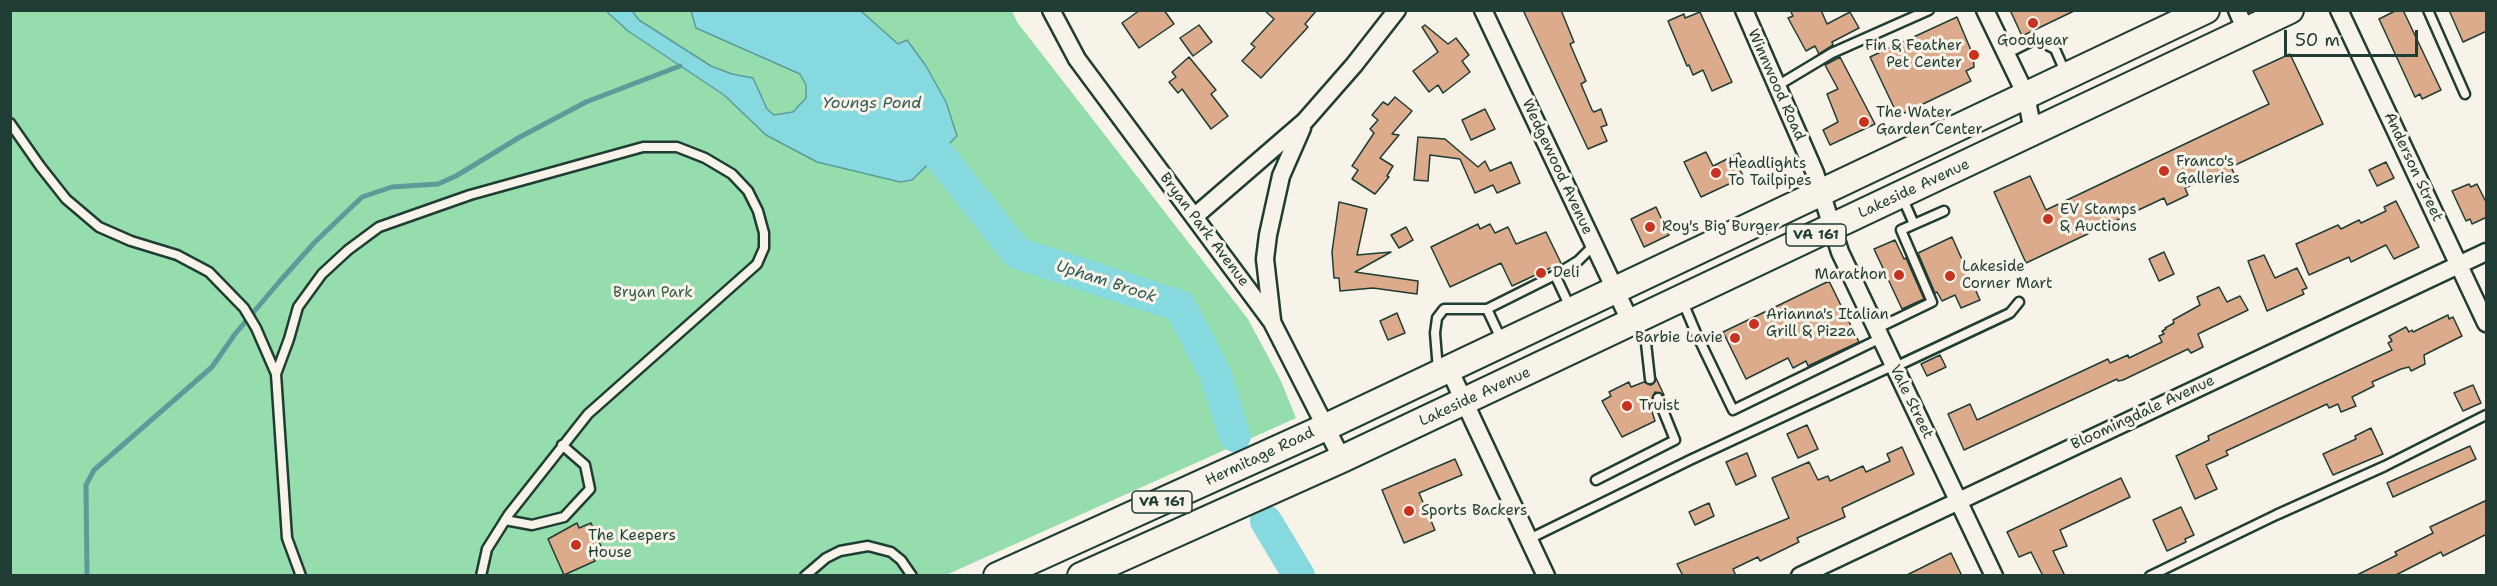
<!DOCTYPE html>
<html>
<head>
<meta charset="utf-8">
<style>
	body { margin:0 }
	#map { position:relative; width:2497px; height:586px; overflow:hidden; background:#f7f3e8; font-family:"Shantell Sans",sans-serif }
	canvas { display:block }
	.frame { position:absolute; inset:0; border:12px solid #1f3d34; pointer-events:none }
	.scale { position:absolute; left:2284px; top:30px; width:134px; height:27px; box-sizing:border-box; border:3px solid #1f3d34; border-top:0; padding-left:8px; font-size:18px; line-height:21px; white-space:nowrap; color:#1f3d34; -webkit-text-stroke:4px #f7f3e8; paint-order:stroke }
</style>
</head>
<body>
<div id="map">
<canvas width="2497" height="586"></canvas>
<div class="frame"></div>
<div class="scale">50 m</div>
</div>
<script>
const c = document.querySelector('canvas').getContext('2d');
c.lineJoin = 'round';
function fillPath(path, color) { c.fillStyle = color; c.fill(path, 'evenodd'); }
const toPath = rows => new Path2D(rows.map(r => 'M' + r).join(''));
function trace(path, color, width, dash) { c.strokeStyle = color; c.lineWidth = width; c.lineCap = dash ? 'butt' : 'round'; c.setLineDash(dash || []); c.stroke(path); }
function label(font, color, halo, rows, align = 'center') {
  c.font = font + ' "Shantell Sans",sans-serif'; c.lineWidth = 6; c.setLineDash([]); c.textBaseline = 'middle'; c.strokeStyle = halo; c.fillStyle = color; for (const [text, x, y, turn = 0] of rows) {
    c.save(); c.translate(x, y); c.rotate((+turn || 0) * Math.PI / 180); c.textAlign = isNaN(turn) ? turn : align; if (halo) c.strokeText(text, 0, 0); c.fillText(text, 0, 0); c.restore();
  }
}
const green = toPath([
	[10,11,1012,11,1017,22,1248,319,1280,379,1296,418,946,575,11,575]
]);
const water = toPath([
	[606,11,632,11,639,20,711,66,732,74,753,78,767,109,774,115,793,112,806,98,806,85,800,74,696,28,691,11,861,11,898,44,907,40,926,66,946,102,957,136,912,180,900,182,817,162,766,135,724,95,628,31,606,11]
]);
const stream = toPath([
	[87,576,86,485,94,470,212,367,235,334,280,281,315,242,362,197,392,187,438,184,456,176,520,137,586,102,680,66]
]);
const river = toPath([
	[938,154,1017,253,1180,306,1215,373,1235,436],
	[1266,521,1299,576]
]);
const building = toPath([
	[1140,10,1164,10,1174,24,1139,48,1122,23,1140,10],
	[1264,10,1317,10,1305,24,1308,27,1261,78,1242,61,1255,47,1251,44,1274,19,1264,10],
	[1523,10,1561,10,1574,42,1570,44,1586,81,1581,84,1592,110,1594,112,1601,109,1607,125,1601,127,1607,141,1588,149,1523,10],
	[1790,10,1821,10,1827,24,1850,12,1859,28,1832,42,1833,45,1819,54,1815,46,1806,51,1788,18,1793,16,1790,10],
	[2010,10,2076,10,2022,36,2010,10],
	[2397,10,2403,10,2441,90,2422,99,2420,94,2415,97,2379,19,2397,10],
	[2449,10,2487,10,2487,31,2463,42,2449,10],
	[1700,12,1732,82,1712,91,1703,70,1693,75,1689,65,1687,66,1668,21,1684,14,1685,18,1700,12],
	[1957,17,1973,55,1974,67,1966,71,1971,81,1898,116,1870,57,1957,17],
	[1199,25,1212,42,1193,56,1180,38,1199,25],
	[1425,25,1448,44,1456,38,1469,55,1462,61,1470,72,1443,93,1438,85,1429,92,1413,71,1438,52,1422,27,1425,25],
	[2290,54,2323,124,2231,167,2234,173,2218,181,2215,174,2185,188,2188,195,2167,205,2164,198,2026,263,1994,192,2030,176,2046,210,2269,104,2253,71,2290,54],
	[1189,57,1216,90,1211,94,1228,116,1211,129,1182,89,1178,93,1169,82,1176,77,1172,72,1189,57],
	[1840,57,1875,124,1830,145,1823,130,1838,122,1827,94,1838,89,1825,65,1840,57],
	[1395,97,1412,111,1392,134,1399,135,1380,158,1393,166,1387,176,1389,177,1375,194,1352,179,1358,170,1352,166,1374,133,1370,129,1378,120,1372,115,1383,102,1388,105,1395,97],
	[1485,109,1495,129,1471,140,1462,120,1485,109],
	[1418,137,1445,139,1478,167,1485,161,1490,171,1511,162,1520,183,1497,193,1493,185,1475,193,1460,159,1430,155,1428,181,1414,180,1418,137],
	[1706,152,1713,166,1739,153,1746,167,1740,170,1744,177,1701,197,1684,162,1706,152],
	[2386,162,2394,178,2377,186,2369,170,2386,162],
	[2469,184,2471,187,2477,184,2487,204,2487,217,2472,224,2470,219,2466,221,2452,191,2469,184],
	[2396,201,2419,247,2394,259,2386,245,2351,262,2349,257,2309,275,2296,244,2338,225,2341,229,2359,220,2361,223,2386,211,2384,207,2396,201],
	[1339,202,1367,209,1357,255,1391,252,1355,272,1418,281,1417,294,1373,288,1340,291,1339,278,1334,278,1332,252,1339,202],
	[1656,207,1669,235,1644,247,1631,219,1656,207],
	[1478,224,1480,229,1490,224,1495,233,1508,227,1516,244,1546,232,1561,263,1512,286,1501,263,1450,287,1431,247,1478,224],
	[1406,227,1413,240,1399,248,1391,235,1406,227],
	[1952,237,1980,300,1961,308,1955,295,1942,301,1937,292,1935,293,1918,253,1952,237],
	[1895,240,1904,259,1906,258,1924,299,1902,309,1874,249,1895,240],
	[2164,252,2174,274,2159,281,2149,259,2164,252],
	[2264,255,2275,278,2297,268,2307,288,2302,290,2304,294,2267,311,2248,261,2264,255],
	[1829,281,1859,342,1808,366,1806,361,1793,368,1788,358,1746,379,1723,332,1829,281],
	[2219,287,2227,302,2240,296,2248,310,2198,334,2203,347,2191,353,2188,349,2123,380,2118,381,2117,379,1964,450,1948,414,1970,404,1977,420,2108,359,2110,363,2128,355,2129,358,2162,342,2159,336,2164,334,2162,331,2166,329,2165,328,2174,323,2173,320,2200,305,2197,297,2219,287],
	[1397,313,1405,333,1388,340,1380,321,1397,313],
	[2448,315,2449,319,2453,317,2462,336,2424,355,2425,364,2411,371,2409,367,2401,369,2372,382,2374,386,2352,397,2356,406,2341,412,2338,404,2329,408,2327,404,2226,451,2228,455,2206,465,2217,489,2195,499,2176,456,2209,440,2208,436,2392,350,2388,343,2392,341,2389,336,2406,327,2409,332,2412,330,2413,332,2448,315],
	[1940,355,1946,367,1927,376,1921,364,1940,355],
	[1656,378,1664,395,1655,392,1652,400,1649,402,1655,421,1622,437,1602,401,1611,396,1609,392,1629,382,1631,387,1644,382,1651,385,1656,378],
	[2473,385,2481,403,2463,411,2454,393,2473,385],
	[1807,425,1818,449,1798,458,1787,434,1807,425],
	[2371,428,2383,454,2333,475,2323,454,2356,439,2355,436,2371,428],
	[2470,446,2476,459,2393,497,2387,483,2470,446],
	[1902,447,1914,474,1842,508,1845,517,1797,538,1799,542,1760,561,1758,557,1733,569,1736,576,1683,576,1677,564,1789,518,1772,478,1809,462,1818,480,1828,476,1830,481,1863,466,1866,472,1890,461,1887,454,1902,447],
	[1747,453,1756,476,1736,485,1726,462,1747,453],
	[1455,459,1462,475,1419,493,1435,530,1404,543,1382,490,1455,459],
	[2121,478,2130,497,2060,530,2067,546,2053,551,2065,576,2043,576,2031,552,2019,557,2007,532,2121,478],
	[2487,500,2487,534,2443,556,2441,552,2394,576,2355,576,2397,555,2395,552,2433,533,2430,527,2487,500],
	[1709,503,1714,516,1695,525,1689,512,1709,503],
	[2181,507,2194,535,2185,539,2186,542,2167,551,2153,520,2181,507],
	[577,523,579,528,591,523,603,551,593,556,595,561,564,575,548,539,577,523],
	[1951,553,1962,576,1905,576,1951,553]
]);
const service = toPath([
	[2428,10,2465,94],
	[2006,54,2032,41,2041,42,2055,49,2066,74],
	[1777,86,1832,53,1929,10],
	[10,123,40,166,66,199,99,227,131,241,177,255,209,272,244,308,256,328,276,374,287,538,301,576],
	[1902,197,1914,224],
	[1555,275,1578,261,1594,245],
	[1682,300,1696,333,1733,410,1881,338],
	[1632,324,1646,343,1650,379],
	[1876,329,1932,302,1901,230,1944,211],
	[1502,341,1487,309,1555,275,1570,307],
	[1895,367,2010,313,2019,302],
	[1438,370,1435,333,1437,318,1444,309,1487,309],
	[276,374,289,339,298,307,322,274,348,250,379,227,470,195,643,147,677,147,705,158,732,174,748,191,758,211,764,233,764,248,757,264,588,414,509,514,487,549,481,576],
	[1596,480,1675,440,1658,398],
	[505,520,532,525,564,517,590,489,585,465,562,445],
	[1529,539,1690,460,1894,365],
	[805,576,826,558,840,551,868,546,891,552,901,560,912,576],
	[2150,576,2276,515,2385,466,2486,415]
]);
const minor = toPath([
	[1051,10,1077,59,1272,322,1342,459],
	[1483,10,1631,323],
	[1744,10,1815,173,1840,252,1994,576],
	[1985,10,2026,95,2033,132],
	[2237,10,2246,31],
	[2339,10,2486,323],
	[1194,217,1305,121,1354,65,1397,10],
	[1272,320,1265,259,1268,235,1281,176,1302,128],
	[1449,369,1546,576],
	[1800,576,2486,252]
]);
const primary = toPath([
	[997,576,1326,427,2206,10],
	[1081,576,1342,459,2290,10]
]);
const markers = [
	[2033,23,6,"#c8321e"],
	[1974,55,6,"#c8321e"],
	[1864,122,6,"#c8321e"],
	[2164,171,6,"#c8321e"],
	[1716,173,6,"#c8321e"],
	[2048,219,6,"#c8321e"],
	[1650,227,6,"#c8321e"],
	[1541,273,6,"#c8321e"],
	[1899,275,6,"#c8321e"],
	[1950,276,6,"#c8321e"],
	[1754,324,6,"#c8321e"],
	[1735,338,6,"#c8321e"],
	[1627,406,6,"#c8321e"],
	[1409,511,6,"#c8321e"],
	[576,545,6,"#c8321e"]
];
const shields = [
	[1816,235,60],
	[1162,502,60]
];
const shieldNames = [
	["VA 161",1816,235],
	["VA 161",1162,502]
];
const poiNames = [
	["Goodyear",2033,41,"center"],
	["Fin & Feather",1962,46,"right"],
	["Pet Center",1962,63,"right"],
	["The Water",1876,113],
	["Garden Center",1876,130],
	["Franco's",2176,162],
	["Galleries",2176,179],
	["Headlights",1728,164],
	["To Tailpipes",1728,181],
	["EV Stamps",2060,210],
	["& Auctions",2060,227],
	["Roy's Big Burger",1662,227],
	["Lakeside",1962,267],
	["Corner Mart",1962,284],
	["Deli",1553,273],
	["Marathon",1887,275,"right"],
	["Arianna's Italian",1766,315],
	["Grill & Pizza",1766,332],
	["Barbie Lavie",1723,338,"right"],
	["Truist",1639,406],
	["Sports Backers",1421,511],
	["The Keepers",588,536],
	["House",588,553]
];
const streetNames = [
	["Winnwood Road",1776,85,66],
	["Wedgewood Avenue",1557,167,65],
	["Anderson Street",2413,167,65],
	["Lakeside Avenue",1914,189,-25],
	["Bryan Park Avenue",1204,230,53],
	["Lakeside Avenue",1475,397,-25],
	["Vale Street",1911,402,64],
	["Bloomingdale Avenue",2143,413,-25],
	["Hermitage Road",1260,457,-25]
];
const parkNames = [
	["Bryan Park",653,293]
];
const waterNames = [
	["Youngs Pond",872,104],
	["Upham Brook",1106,282,18]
];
fillPath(green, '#95ddac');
fillPath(water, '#87d9e0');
trace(water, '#5d9b9b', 1.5);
trace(stream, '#5d9b9b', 5);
trace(river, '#87d9e0', 32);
fillPath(building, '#dbab8c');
trace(building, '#1f3d34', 1.5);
trace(service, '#1f3d34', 13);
trace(minor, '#1f3d34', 21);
trace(primary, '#1f3d34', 30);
trace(service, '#f7f3e8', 8);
trace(minor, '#f7f3e8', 16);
trace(primary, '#f7f3e8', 26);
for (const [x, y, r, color] of markers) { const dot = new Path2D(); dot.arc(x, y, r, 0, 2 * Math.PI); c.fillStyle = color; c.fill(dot); trace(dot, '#f7f3e8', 2); }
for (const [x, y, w] of shields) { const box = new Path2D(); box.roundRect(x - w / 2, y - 11, w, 22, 4.5); c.fillStyle = '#f7f3e8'; c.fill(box); trace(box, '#1f3d34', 1.5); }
label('bold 14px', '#1f3d34', null, shieldNames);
label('15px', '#1f3d34', '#f7f3e8', poiNames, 'left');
label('15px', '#1f3d34', '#f7f3e8', streetNames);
label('15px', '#375d4c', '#f7f3e8', parkNames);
label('italic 16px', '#345c56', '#f7f3e8', waterNames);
</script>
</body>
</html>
